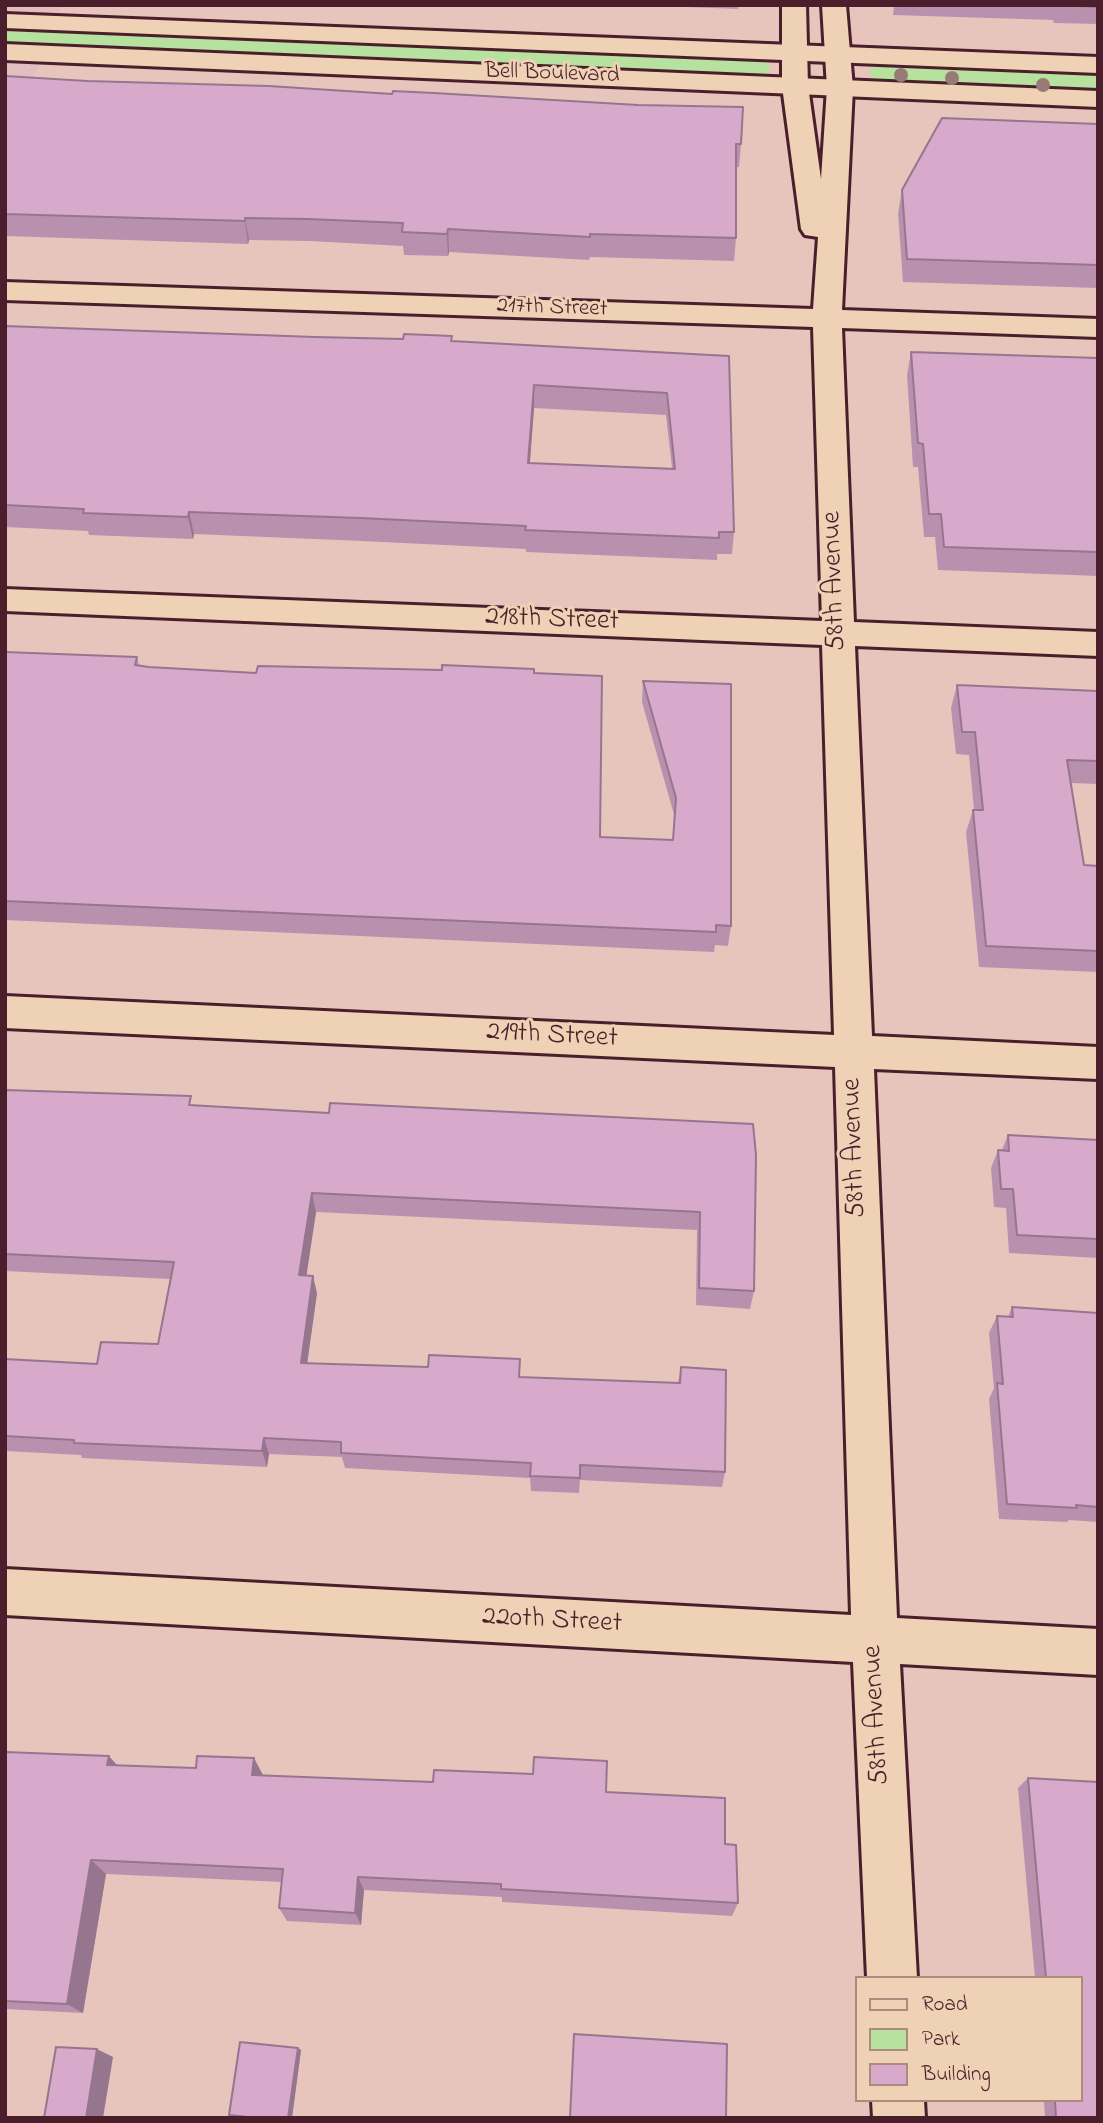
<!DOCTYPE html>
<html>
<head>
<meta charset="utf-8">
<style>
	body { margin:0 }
	#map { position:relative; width:1103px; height:2123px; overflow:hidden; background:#e8c5bc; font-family:"Indie Flower",sans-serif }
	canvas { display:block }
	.frame { position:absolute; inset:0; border:7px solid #4a1f2b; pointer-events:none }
	.legend { position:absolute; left:855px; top:1976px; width:228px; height:126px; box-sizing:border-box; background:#efd1b6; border:2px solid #ad8a7e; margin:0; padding:9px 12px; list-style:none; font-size:21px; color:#4a1f2b }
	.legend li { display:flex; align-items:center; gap:14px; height:35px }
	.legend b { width:35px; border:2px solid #ad8a7e }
</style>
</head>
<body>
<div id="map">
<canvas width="1103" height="2123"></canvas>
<div class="frame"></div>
<ul class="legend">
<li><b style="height:9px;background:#efd1b6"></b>Road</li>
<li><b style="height:19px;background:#b6e19e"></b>Park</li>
<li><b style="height:19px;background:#d7a9cb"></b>Building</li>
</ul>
</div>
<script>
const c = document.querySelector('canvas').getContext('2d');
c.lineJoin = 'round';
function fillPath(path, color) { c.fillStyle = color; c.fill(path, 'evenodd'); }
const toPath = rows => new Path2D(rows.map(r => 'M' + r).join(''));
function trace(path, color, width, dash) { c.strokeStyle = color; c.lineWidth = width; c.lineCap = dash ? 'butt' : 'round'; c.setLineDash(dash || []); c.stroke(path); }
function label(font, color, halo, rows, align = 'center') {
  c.font = font + ' "Indie Flower",sans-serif'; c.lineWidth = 6; c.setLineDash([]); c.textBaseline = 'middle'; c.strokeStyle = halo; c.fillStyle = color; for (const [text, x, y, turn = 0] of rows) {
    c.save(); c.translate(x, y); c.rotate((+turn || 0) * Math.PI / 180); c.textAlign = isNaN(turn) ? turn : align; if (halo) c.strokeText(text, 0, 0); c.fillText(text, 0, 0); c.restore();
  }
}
const built = toPath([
	[5,5,61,5,5,152]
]);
const green = toPath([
	[5,27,757,59,769,64,770,70,763,77,5,46],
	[882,64,1098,73,1098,93,876,82,869,73,872,67]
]);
const street = toPath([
	[782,5,806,5,808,86,821,179,827,88,822,5,846,5,853,88,842,310,1098,319,1098,337,842,328,854,622,1098,632,1098,656,855,646,872,1036,1098,1047,1098,1079,874,1069,897,1618,1098,1629,1098,1675,900,1664,917,1978,867,1978,853,1662,5,1615,5,1569,851,1615,835,1067,5,1028,5,996,834,1035,822,645,5,611,5,589,822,621,813,327,5,300,5,282,813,309,818,237,805,235,801,229,782,86,782,5],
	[872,2100,924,2100,925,2118,873,2118,872,2100]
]);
const secondary = toPath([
	[5,14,1098,57,1098,73,5,28,5,14],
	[5,44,1098,91,1098,107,5,60,5,44]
]);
const trees = [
	[901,75],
	[952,78],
	[1043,85]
];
const wall = toPath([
	[636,5,738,5,738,9],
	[894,5,1098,5,1098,24,1054,23,1053,20,893,15],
	[5,76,741,144,739,167,736,167,736,238,734,261,590,257,589,260,449,252,448,256,404,255,403,246,310,241,249,240,248,244,5,236],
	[1098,124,1098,288,903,282,898,213,902,190],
	[5,326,315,337,403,339,452,336,452,341,729,356,734,532,732,554,717,554,717,560,526,552,526,549,362,541,194,534,193,539,89,535,88,531,5,527],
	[534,408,666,415,672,468,530,463],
	[911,352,1098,358,1098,576,938,570,935,537,924,537,918,467,913,467,907,375],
	[5,652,137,657,139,665,149,667,256,673,534,673,600,837,673,840,675,818,642,702,643,681,731,926,728,946,715,945,714,952,5,920],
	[957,685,1098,691,1098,784,1071,783,1084,865,1098,866,1098,972,979,967,966,832,973,810,974,810,969,755,956,754,951,708],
	[5,1090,194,1105,329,1113,753,1124,754,1291,750,1309,696,1305,697,1230,316,1212,306,1275,317,1293,307,1363,521,1377,678,1383,681,1367,725,1472,722,1487,580,1480,579,1493,531,1491,530,1478,345,1468,342,1457,269,1454,267,1467,82,1458,81,1455,5,1451,5,1359,97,1364,158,1344,170,1279,5,1271],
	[1008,1135,1098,1140,1098,1258,1009,1253,1006,1208,994,1207,991,1168,998,1150,1002,1150],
	[1012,1307,1098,1313,1098,1522,1069,1520,1067,1522,999,1519,989,1399,994,1388,989,1333,997,1316,1008,1317],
	[5,1752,117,1766,263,1775,606,1792,725,1844,738,1903,732,1916,502,1902,502,1897,364,1890,361,1925,287,1921,279,1908,282,1882,106,1874,83,2013,5,2009],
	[1028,1778,1098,1782,1098,2118,1045,2118,1044,2100,1080,2100,1080,1978,1035,1978,1018,1788],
	[298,2048,301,2050,292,2118,241,2118,233,2117,229,2115]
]);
const shadedWall = toPath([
	[245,218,249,240,248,244,245,221],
	[448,229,449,252,448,256,447,234],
	[534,385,534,408,528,485,528,463],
	[189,512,194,534,193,539,188,517],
	[312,1193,316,1212,304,1292,299,1275],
	[313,1276,317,1293,305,1379,301,1363],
	[264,1438,269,1454,267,1467,262,1451],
	[109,1756,123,1772,107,1765],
	[254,1758,263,1775,252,1775],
	[91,1860,106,1874,83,2013,67,2004],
	[358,1877,364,1890,361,1925,355,1913],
	[298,2048,301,2050,292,2118,288,2118],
	[97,2049,113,2057,103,2118,86,2118]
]);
const building = toPath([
	[1098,5,1098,7,1058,5,1098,5],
	[5,76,87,81,269,86,392,94,393,91,434,93,638,105,743,107,741,144,736,144,736,238,590,234,590,237,448,229,447,234,402,232,403,223,307,219,245,218,245,221,5,214,5,76],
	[942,118,1098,124,1098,265,907,259,902,190,942,118],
	[5,326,315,337,403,339,404,334,452,336,451,341,729,356,734,532,719,532,719,538,525,530,526,526,360,518,189,512,188,517,83,513,84,509,5,505,5,326],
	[534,385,667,393,675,469,528,463,534,385],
	[911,352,1098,358,1098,552,944,547,941,514,929,514,923,444,918,443,911,352],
	[5,652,137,657,135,665,149,667,256,673,258,666,442,670,442,665,534,669,534,673,602,676,600,837,673,840,676,798,643,681,731,684,731,926,716,925,716,932,5,901,5,652],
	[957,685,1098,691,1098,761,1067,760,1084,865,1098,866,1098,951,986,946,973,810,983,810,975,732,962,732,957,685],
	[5,1090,191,1096,189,1105,329,1113,330,1103,753,1124,756,1155,754,1291,699,1288,700,1212,312,1193,299,1275,313,1276,301,1363,428,1367,429,1355,520,1359,519,1377,680,1383,681,1367,726,1370,725,1472,580,1465,580,1478,530,1476,531,1463,341,1453,341,1442,264,1438,262,1451,74,1443,74,1440,5,1436,5,1359,97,1364,101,1342,158,1344,174,1262,5,1254,5,1090],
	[1008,1135,1098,1140,1098,1239,1017,1235,1013,1189,1001,1189,998,1150,1009,1151,1008,1135],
	[1012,1307,1098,1313,1098,1507,1076,1505,1077,1508,1007,1504,997,1383,1003,1384,997,1316,1013,1317,1012,1307],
	[5,1752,109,1756,107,1765,196,1768,197,1756,254,1758,252,1775,433,1782,434,1770,533,1774,534,1757,607,1761,606,1792,725,1798,725,1844,736,1845,738,1903,501,1889,501,1884,358,1877,355,1913,279,1908,283,1869,91,1860,67,2004,5,2001,5,1752],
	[1028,1778,1098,1782,1098,2118,1056,2118,1055,2100,1080,2100,1080,1978,1046,1978,1028,1778],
	[574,2034,727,2044,726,2118,570,2118,574,2034],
	[240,2042,298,2048,288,2118,257,2118,229,2115,240,2042],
	[56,2047,97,2049,86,2118,44,2118,56,2047]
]);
const farStreetnames = [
	["Bell Boulevard",552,75,2],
	["217th Street",552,309,2]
];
const streetNames = [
	["58th Avenue",836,581,-92],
	["218th Street",552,621,2],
	["219th Street",552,1037,3],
	["58th Avenue",856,1148,-92],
	["220th Street",552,1622,3],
	["58th Avenue",878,1715,-93]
];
fillPath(built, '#e3bdc0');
fillPath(green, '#b6e19e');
trace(street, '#4a1f2b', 6);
trace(secondary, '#4a1f2b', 6);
fillPath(street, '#efd1b6');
fillPath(secondary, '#efd1b6');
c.fillStyle = '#9a7a76';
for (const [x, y] of trees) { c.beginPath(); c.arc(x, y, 7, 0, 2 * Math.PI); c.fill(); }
fillPath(wall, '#b991af');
fillPath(shadedWall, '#96768e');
fillPath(building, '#d7a9cb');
trace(building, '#96768e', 2);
label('23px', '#4a1f2b', '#efd1b6', farStreetnames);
label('28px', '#4a1f2b', '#efd1b6', streetNames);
</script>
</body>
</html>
